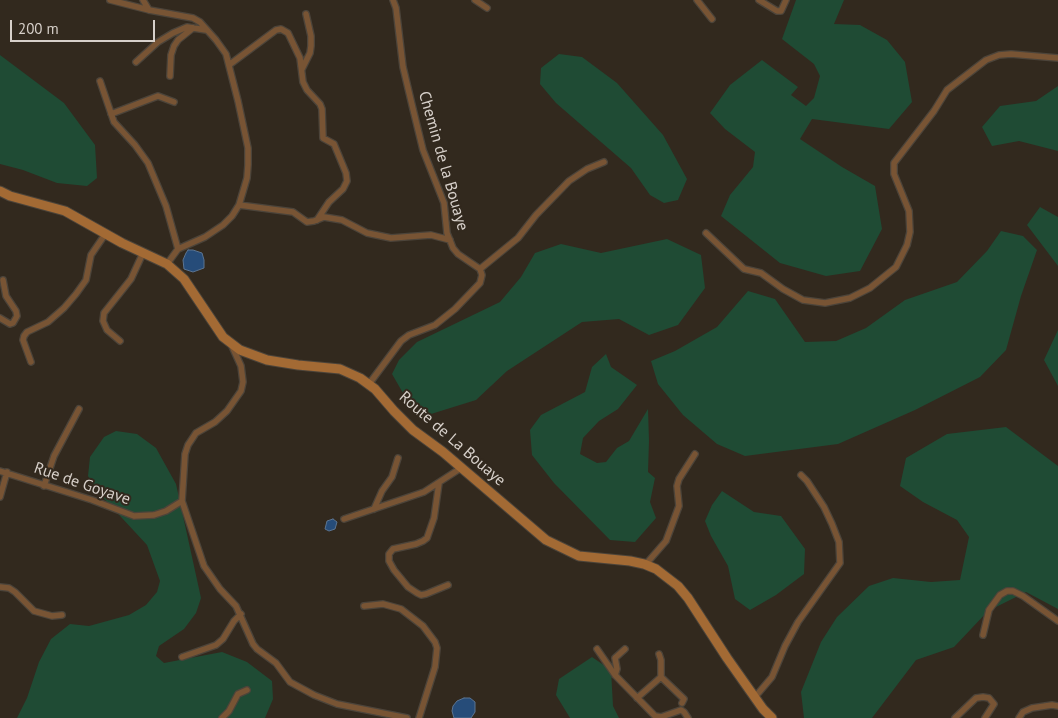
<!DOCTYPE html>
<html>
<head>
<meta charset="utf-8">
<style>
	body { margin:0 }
	#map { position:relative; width:1058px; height:718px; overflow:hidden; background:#32291e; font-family:"PT Sans",sans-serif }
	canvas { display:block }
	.scale { position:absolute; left:10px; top:20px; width:145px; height:22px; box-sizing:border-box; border:2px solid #d7d0ca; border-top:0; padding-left:6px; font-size:15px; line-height:18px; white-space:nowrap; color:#d7d0ca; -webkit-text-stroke:4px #32291e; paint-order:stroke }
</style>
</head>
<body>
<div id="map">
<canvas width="1058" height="718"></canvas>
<div class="scale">200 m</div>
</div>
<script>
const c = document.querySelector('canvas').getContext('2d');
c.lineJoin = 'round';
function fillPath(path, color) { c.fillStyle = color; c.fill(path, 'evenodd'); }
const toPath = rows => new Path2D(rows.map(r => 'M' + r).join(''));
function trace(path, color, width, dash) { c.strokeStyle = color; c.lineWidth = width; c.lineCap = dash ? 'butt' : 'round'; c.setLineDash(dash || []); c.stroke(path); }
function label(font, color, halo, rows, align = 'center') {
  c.font = font + ' "PT Sans",sans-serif'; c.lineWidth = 4; c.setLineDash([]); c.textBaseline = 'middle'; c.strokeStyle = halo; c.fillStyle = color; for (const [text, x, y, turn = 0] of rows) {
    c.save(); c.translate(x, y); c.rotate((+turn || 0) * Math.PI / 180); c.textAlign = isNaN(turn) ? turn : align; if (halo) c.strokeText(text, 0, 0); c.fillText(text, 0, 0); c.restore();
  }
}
const green = toPath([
	[796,0,844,0,834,24,860,25,887,40,905,62,912,102,889,129,812,119,800,139,842,167,875,186,882,229,860,271,826,276,780,263,721,216,730,195,753,167,755,152,725,129,710,113,730,85,762,60,798,87,791,95,806,106,814,98,820,76,814,64,782,39],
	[559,54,582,57,617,83,663,135,687,179,678,200,664,203,650,195,631,168,556,103,540,84,541,68],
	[0,55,64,103,95,145,97,178,87,186,57,183,23,170,0,164],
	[1058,86,1058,151,1019,141,992,146,982,127,1000,106,1036,101],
	[1040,207,1058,217,1058,266,1027,225],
	[1001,231,1023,236,1037,250,1021,296,1006,350,980,377,915,410,838,444,745,456,717,444,683,415,658,384,651,361,675,351,717,327,748,291,775,299,805,342,836,341,866,328,905,300,957,282,987,251],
	[667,239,701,255,705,288,678,325,649,335,619,319,582,322,507,371,476,400,431,414,411,407,392,374,399,360,417,342,500,302,521,277,535,253,561,244,601,253],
	[1058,330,1058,386,1044,360],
	[606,354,611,367,637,385,618,409,599,421,583,438,580,454,597,463,606,462,617,448,629,441,648,409,649,441,648,472,655,478,650,502,656,518,635,542,610,540,554,483,532,455,530,430,541,415,585,392,592,367],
	[1006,427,1058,466,1058,609,1026,592,988,611,954,647,916,660,872,718,804,718,801,692,821,642,837,617,869,586,893,578,931,582,960,580,969,537,957,520,923,502,900,486,906,458,947,434],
	[116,431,137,434,156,448,176,484,201,598,196,613,184,629,159,646,156,656,164,663,222,652,247,662,272,681,273,699,265,718,17,718,27,698,39,662,51,639,70,624,89,626,129,615,146,605,157,592,160,581,147,545,96,490,88,476,90,457,104,437],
	[722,491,754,512,781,516,805,549,804,574,776,595,750,610,735,599,728,566,711,536,705,521,712,505],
	[592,657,611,670,613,706,619,718,570,718,556,695,559,679]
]);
const water = toPath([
	[188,250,193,250,202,253,204,260,204,268,193,272,184,269,183,260,186,253,188,250],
	[333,519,337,522,335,529,329,531,325,529,327,521,333,519],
	[464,698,470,698,475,702,475,712,471,718,454,718,452,711,453,706,457,701,464,698]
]);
const minor = toPath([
	[110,0,149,10,193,18,200,22,216,40,226,54,238,101,248,148,248,165,247,178,239,205,232,216,223,225,205,237,178,249,167,264],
	[143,0,149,10],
	[475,0,487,8],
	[697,0,712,19],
	[759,0,777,11,781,11,786,0],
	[136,62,158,42,173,33,187,27,206,30],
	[229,65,276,30,281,29,288,33,300,58,303,82,307,90,320,104,322,109,323,138,334,144,346,173,347,181,343,189,329,202,317,220],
	[302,69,310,53,311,46,311,36,306,14],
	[170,76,171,55,174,46,178,40,193,28],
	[100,81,114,122,135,145,148,163,166,206,178,249],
	[111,114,158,96,174,102],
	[239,205,293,212,307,222,314,221,324,217,342,220,367,233,391,238,431,235,450,240],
	[706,233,744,269,761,273,783,289,803,300,825,303,850,298,870,288,896,267,907,245,910,232,909,211,894,174,894,163,934,111,947,90,986,60,999,55,1011,54,1058,58],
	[480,269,518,238,536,215,569,181,587,169,604,162],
	[0,318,10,324,13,323,17,316,16,311,6,296,3,280],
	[120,341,107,330,103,321,104,313,131,279,143,253],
	[231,344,241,366,243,382,241,391,227,411,215,422,196,433,188,445,185,454,182,501,204,566,220,589,236,606,253,644,257,649,276,663,290,682,314,695,337,704,407,718],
	[31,362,23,340,24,336,27,332,48,322,64,308,76,294,86,280,91,255,106,233],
	[369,384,401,341,409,335,435,325,455,309,480,283,482,275,480,269,458,254,453,248,447,233,444,203,423,150,413,109,403,67,396,8,393,0],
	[0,471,92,500,134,516,154,515,166,511,182,501],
	[439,483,434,518,427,538,423,541,416,544,393,549,389,554,389,561,394,570,408,587,417,593,421,595,426,594,448,585],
	[44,486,54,456,79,409],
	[0,497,7,472],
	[374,509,382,491,392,477,398,458],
	[344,519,424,492,461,468],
	[646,564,666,541,679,506,677,486,679,479,695,454],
	[0,587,9,588,15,592,34,611,52,616,62,615],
	[364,606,383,604,401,609,423,626,435,642,437,648,435,667,419,718],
	[983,635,989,610,1000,595,1007,591,1013,591,1023,596,1058,621],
	[597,649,615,675,655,716,661,717,681,710,684,712,688,718],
	[659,654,661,660,661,677],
	[182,657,216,645,223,639,234,621,241,614],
	[615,675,617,669,615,658,625,649],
	[755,697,772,677,785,646,798,622,840,563,839,542,832,524,824,507,807,481,801,475],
	[637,698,661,677,684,699,682,703],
	[222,718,229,711,238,694,247,690],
	[955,718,976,698,983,697,989,698,994,704,985,718],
	[1019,718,1023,712,1032,708,1052,705,1058,706]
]);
const secondary = toPath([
	[0,191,10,196,65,211,122,243,167,264,184,279,223,337,240,350,267,360,298,365,340,369,360,378,375,389,394,411,413,430,443,452,546,540,579,556,630,561,644,564,656,569,678,586,688,598,727,658,763,709,772,718]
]);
const streetNames = [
	["Chemin de la Bouaye",443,161,74],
	["Route de La Bouaye",452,439,41],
	["Rue de Goyave",82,484,19]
];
fillPath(green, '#1f4b34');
fillPath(water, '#264c79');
trace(water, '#5b7491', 1);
trace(minor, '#4c443a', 8);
trace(secondary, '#4c443a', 11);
trace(minor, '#785434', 5.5);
trace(secondary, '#a36a34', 9);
label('16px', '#d7d0ca', '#32291e', streetNames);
</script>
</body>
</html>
